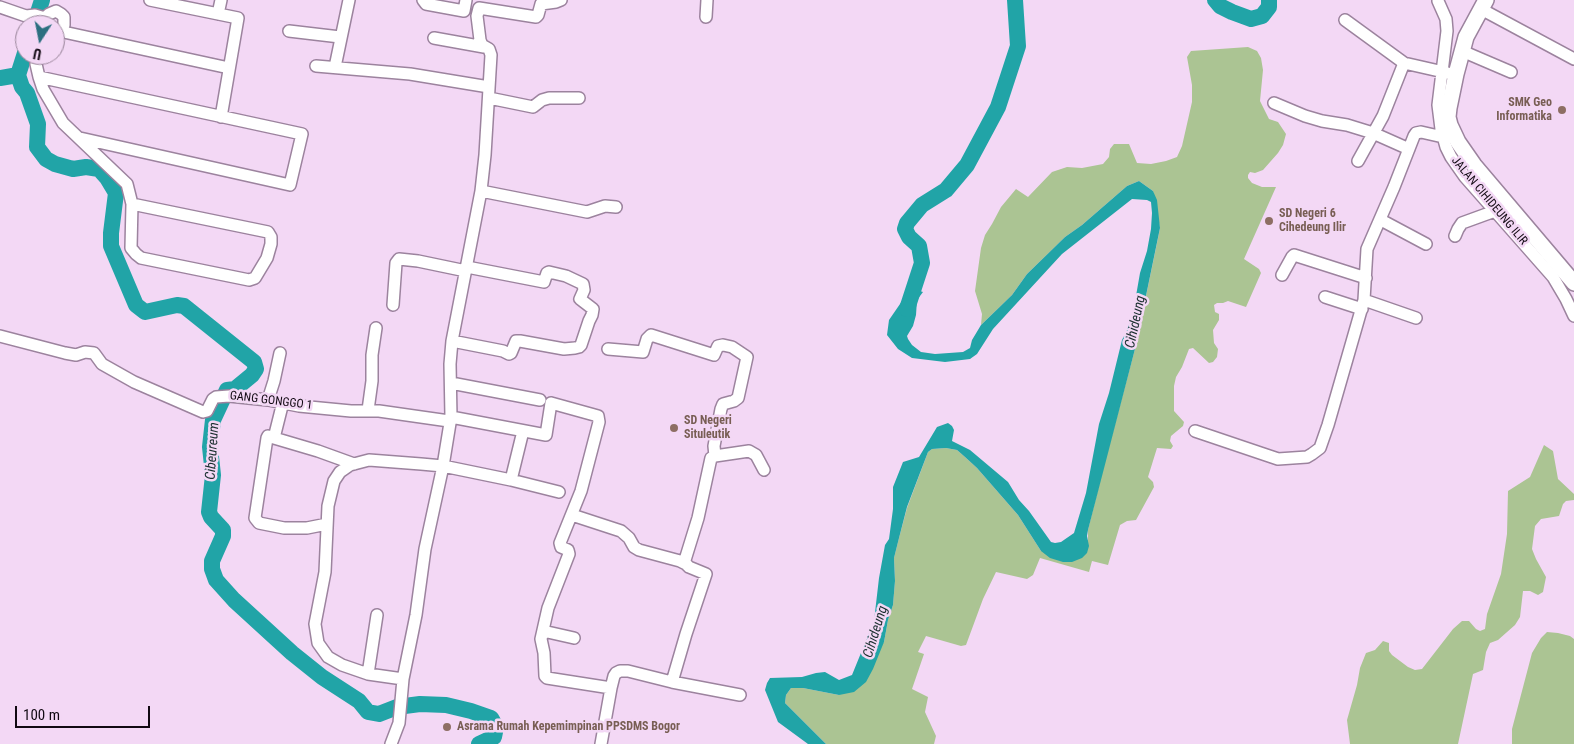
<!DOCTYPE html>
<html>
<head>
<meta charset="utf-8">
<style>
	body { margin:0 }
	#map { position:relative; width:1574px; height:744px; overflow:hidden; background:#f3d8f5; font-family:"Roboto Condensed",sans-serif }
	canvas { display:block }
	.north { position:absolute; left:15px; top:15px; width:50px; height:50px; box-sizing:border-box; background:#f3d8f5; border:1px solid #99859a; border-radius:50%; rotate:191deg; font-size:14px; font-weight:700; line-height:20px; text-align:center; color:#110912 }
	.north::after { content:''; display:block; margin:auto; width:18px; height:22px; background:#2c6f80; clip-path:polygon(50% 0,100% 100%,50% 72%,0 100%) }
	.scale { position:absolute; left:15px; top:706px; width:135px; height:22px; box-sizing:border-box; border:2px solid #110912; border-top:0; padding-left:6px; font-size:15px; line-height:18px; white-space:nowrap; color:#110912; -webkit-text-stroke:4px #f3d8f5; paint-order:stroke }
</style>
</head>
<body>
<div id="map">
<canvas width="1574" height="744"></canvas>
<div class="north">U</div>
<div class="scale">100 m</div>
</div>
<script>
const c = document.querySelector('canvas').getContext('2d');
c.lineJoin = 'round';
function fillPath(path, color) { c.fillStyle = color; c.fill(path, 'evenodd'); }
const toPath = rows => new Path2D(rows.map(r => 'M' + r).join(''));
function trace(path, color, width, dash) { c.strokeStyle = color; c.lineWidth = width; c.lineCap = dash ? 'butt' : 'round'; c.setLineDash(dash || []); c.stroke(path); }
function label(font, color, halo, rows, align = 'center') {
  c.font = font + ' "Roboto Condensed",sans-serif'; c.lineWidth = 5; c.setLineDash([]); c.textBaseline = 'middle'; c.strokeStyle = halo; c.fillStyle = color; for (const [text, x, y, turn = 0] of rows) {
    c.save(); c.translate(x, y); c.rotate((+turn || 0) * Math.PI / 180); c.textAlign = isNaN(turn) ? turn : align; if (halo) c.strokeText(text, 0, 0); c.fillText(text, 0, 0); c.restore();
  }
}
const green = toPath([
	[1248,47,1257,51,1261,58,1263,70,1260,101,1269,119,1278,122,1286,134,1283,145,1278,153,1263,170,1255,173,1250,172,1248,175,1248,178,1252,183,1262,187,1276,187,1244,259,1259,269,1261,273,1246,307,1228,301,1223,303,1217,303,1214,305,1215,312,1219,314,1219,320,1213,330,1214,343,1218,349,1217,357,1213,362,1209,363,1193,348,1189,349,1182,367,1176,377,1174,386,1174,411,1184,422,1183,426,1171,436,1170,441,1173,446,1171,449,1157,448,1148,477,1153,482,1154,487,1136,520,1127,521,1120,525,1108,565,1092,561,1089,572,1040,558,1033,575,1027,579,996,572,983,599,966,645,961,646,926,636,918,652,924,654,912,689,928,697,925,712,936,736,934,744,826,744,785,703,786,695,791,688,803,688,839,695,884,642,888,620,893,605,895,581,894,558,899,538,907,508,928,452,932,449,946,448,957,450,965,457,977,468,1018,515,1041,551,1088,540,1088,530,1103,469,1135,349,1157,243,1160,228,1153,191,1139,181,1127,186,1082,225,1065,237,1027,274,1012,295,981,325,982,314,975,291,981,248,985,235,992,224,1001,207,1016,189,1028,197,1052,172,1067,167,1082,168,1103,164,1109,157,1110,149,1114,144,1129,144,1137,163,1151,164,1166,161,1177,157,1182,146,1192,102,1192,85,1187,57,1191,51],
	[1544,445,1553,451,1558,479,1574,494,1574,500,1566,501,1563,504,1559,516,1541,519,1535,526,1532,549,1536,559,1546,577,1543,592,1538,595,1530,591,1523,591,1520,617,1515,625,1498,640,1490,643,1486,652,1483,670,1473,674,1458,744,1350,744,1347,720,1357,685,1360,668,1366,653,1375,650,1383,641,1389,643,1389,651,1392,655,1408,667,1415,670,1422,669,1453,629,1462,621,1469,621,1476,629,1480,631,1485,629,1487,614,1501,574,1507,534,1508,491,1530,477],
	[1547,632,1558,633,1570,636,1574,639,1574,744,1512,744,1512,729,1532,653,1541,638]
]);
const water = toPath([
	[1139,181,1153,191,1157,200,1160,228,1135,349,1088,530,1087,536,1089,546,1087,553,1082,558,1072,562,1063,562,1050,558,1041,551,1018,515,977,468,965,457,957,450,946,448,932,449,928,452,907,507,899,538,894,558,895,581,893,605,888,620,884,642,873,669,866,682,854,692,839,695,803,688,791,688,786,695,785,703,826,744,808,744,778,722,765,690,767,683,770,678,802,677,816,673,825,672,839,680,852,675,874,621,879,578,885,545,889,539,893,509,893,487,903,462,919,457,937,427,948,423,952,426,954,430,952,441,970,450,1008,482,1019,500,1029,511,1051,542,1055,543,1061,542,1074,533,1086,493,1099,424,1109,393,1122,340,1127,330,1133,313,1140,273,1147,251,1151,229,1152,213,1151,202,1147,200,1132,199,1062,254,993,329,977,354,970,359,945,362,912,358,898,349,887,335,889,320,911,288,923,292,917,300,916,315,913,326,907,336,908,339,912,345,921,352,935,354,963,352,970,348,972,340,981,325,1012,295,1027,274,1065,237,1082,225,1127,186]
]);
const river = toPath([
	[1215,0,1220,6,1232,12,1251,19,1262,16,1269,7,1269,0],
	[34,25,42,0],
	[25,53,18,75,22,87,27,93,38,124,37,147,46,159,55,164,73,169,86,167,99,169,107,178,116,193,111,233,111,246,136,305,145,312,177,305,184,306,254,362,256,369,252,375,235,389,227,390,213,420,210,447,213,475,209,512,211,517,223,530,223,536,212,561,212,569,216,580,234,600,292,653,322,677,359,701,368,712,379,714,397,707,420,704,446,705,471,711,491,718,496,727,494,737,479,744],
	[0,78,18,75],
	[907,309,922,263,919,246,909,237,905,229,907,223,922,205,946,190,967,165,998,107,1018,46,1015,0]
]);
const minor = toPath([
	[150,0,238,18,221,117],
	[423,0,426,4,464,11,466,0],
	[1438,1,1446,19,1447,31,1438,105,1441,129,1446,147,1451,157,1465,177,1553,277,1566,299,1574,316],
	[0,7,26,16,35,15,45,18],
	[1481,9,1574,59],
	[218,14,221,0],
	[706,17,707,0],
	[1345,20,1404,63,1448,73],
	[46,25,45,18,49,14,56,11,61,14,64,17,64,25,62,29,55,31],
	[59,31,229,68],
	[289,31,340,37],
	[434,38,484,47],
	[1462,51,1511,72],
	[38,55,36,64,39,77,43,89,63,123,127,184,132,204,131,248,136,254,141,258,249,280,255,278,267,258,271,244,271,237,268,232,132,204],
	[316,66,410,74,489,87],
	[335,67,349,0],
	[39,77,302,134,290,185,80,138],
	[489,98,533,107,542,100,549,98,579,98],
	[1274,103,1305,116,1322,121,1347,125,1373,133,1409,149],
	[1358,161,1383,116,1404,63],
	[481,191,587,212,605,206,616,207],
	[1381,220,1426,244],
	[1455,236,1458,229,1462,223,1495,211],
	[1282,275,1292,257,1294,255,1366,278],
	[1325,297,1362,309],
	[393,305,396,263,399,259,418,261,466,271],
	[1416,318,1364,300,1367,249,1394,187,1414,136,1416,133,1421,132,1443,137],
	[0,336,65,353,76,355,85,352,94,353,102,364,134,382,203,412,207,411,213,399,216,397,229,396,268,400,299,406,351,411,379,411,449,421],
	[452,341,503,351,509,354,511,353,516,341,520,341,564,349,575,348,579,347,581,345,589,321,592,315,593,309,580,299,584,290,583,284,566,276,549,272,547,273,544,282,467,267],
	[608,349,643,352,647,339,651,335,714,355,718,346,723,345,732,347,747,357,738,398,734,401,723,404,721,409,714,446,715,456,711,458,698,518,685,560,686,564,689,567,706,574,686,634,672,682],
	[451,383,540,400],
	[268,400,274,381,280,353],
	[283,402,274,438,268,436,267,438,255,518,259,523,284,528,307,528,327,524],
	[368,410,372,381,372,355,376,328],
	[451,417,546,435,551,403,598,416,599,422,581,491,560,543,561,547,568,550,569,554,548,608,541,639,544,653,545,676,547,678,611,688],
	[1195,431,1278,459,1307,457,1312,454,1320,448,1328,425,1364,300],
	[274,438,318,451,354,464],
	[715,456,749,451,756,455,764,470],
	[511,480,523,431],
	[572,515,621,531,629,538,634,547,639,550,680,561,686,564],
	[543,631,574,638],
	[368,674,377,615],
	[403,679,368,674,342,665,328,657,318,643,315,624,325,572,328,506,334,481,340,472,350,465,369,460,421,464,443,466,511,480,559,492],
	[391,744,399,723,403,679,416,615,425,549,443,466,451,417,450,364,452,341,481,191,485,155,491,55,489,49,482,45,480,40,477,16,479,8,536,17,538,15,541,4,556,2,561,0],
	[601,744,611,688,614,676,616,673,620,671,628,671,672,682,740,695]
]);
const major = toPath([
	[1486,0,1466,37,1456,74,1449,108,1448,117,1450,125,1458,142,1474,165,1574,283]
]);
const markers = [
	[1562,110,5,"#8d6e63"],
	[1269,221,5,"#8d6e63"],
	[674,428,5,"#8d6e63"],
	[447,727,5,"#8d6e63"]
];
const educationNames = [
	["SMK Geo",1552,103,"right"],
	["Informatika",1552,117,"right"],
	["SD Negeri 6",1279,214],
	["Cihedeung Ilir",1279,228],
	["SD Negeri",684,421],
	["Situleutik",684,435],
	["Asrama Rumah Kepemimpinan PPSDMS Bogor",457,727]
];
const streetNames = [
	["JALAN CIHIDEUNG ILIR",1489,201,50],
	["GANG GONGGO 1",271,401,7]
];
const waterNames = [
	["Cihideung",1136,322,-78],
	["Cibeureum",213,451,-86],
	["Cihideung",876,632,-73]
];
fillPath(green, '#abc493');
fillPath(water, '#21a4a7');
trace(river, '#21a4a7', 16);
trace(minor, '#9c839e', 14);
trace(major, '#9c839e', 18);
trace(minor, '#fff', 11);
trace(major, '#fff', 15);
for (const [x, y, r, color] of markers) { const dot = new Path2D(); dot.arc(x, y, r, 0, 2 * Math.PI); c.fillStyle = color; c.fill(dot); trace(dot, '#f3d8f5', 2); }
label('bold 12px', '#785e54', '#f3d8f5', educationNames, 'left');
label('12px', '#110912', '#f3d8f5', streetNames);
label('italic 14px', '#1a2f2f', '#f3d8f5', waterNames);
</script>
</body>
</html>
